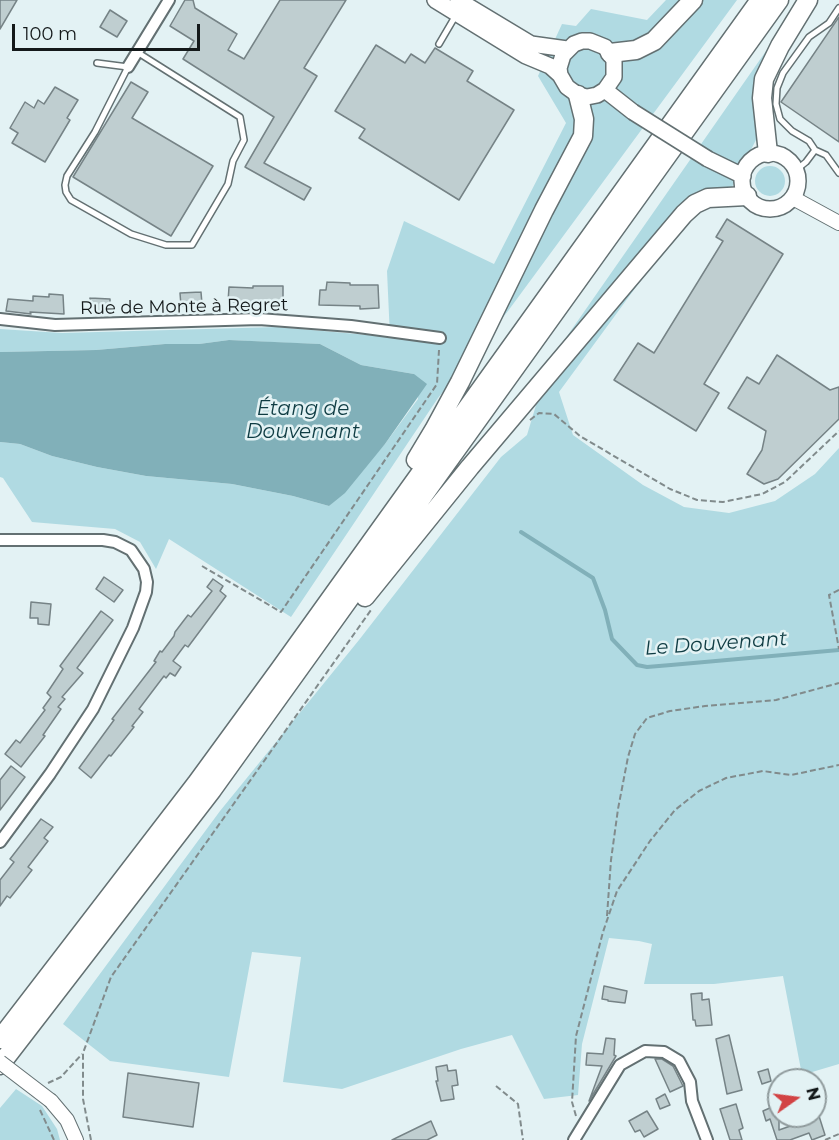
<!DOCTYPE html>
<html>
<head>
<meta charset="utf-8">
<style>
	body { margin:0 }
	#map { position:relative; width:839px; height:1140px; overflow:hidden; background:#e3f2f4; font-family:Montserrat,sans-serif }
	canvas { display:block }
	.north { position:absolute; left:767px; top:1068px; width:60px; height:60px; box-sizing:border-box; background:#e3f2f4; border:2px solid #909b9d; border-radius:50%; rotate:76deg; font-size:16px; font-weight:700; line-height:24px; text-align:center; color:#14191a }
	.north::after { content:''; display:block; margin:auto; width:21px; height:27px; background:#d24344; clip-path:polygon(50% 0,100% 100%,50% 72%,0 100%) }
	.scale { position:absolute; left:12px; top:24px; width:188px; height:27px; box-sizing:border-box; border:3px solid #14191a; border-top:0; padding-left:8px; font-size:18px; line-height:21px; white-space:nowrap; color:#14191a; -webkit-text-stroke:4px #e3f2f4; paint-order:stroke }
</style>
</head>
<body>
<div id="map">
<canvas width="839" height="1140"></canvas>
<div class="north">N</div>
<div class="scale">100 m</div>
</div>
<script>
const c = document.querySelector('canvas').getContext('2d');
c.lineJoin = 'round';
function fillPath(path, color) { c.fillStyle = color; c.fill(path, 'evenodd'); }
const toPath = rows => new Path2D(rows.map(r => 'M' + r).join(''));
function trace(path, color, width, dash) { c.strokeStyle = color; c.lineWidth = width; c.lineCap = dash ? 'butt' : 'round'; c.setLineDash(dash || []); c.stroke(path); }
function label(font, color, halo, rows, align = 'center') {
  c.font = font + ' Montserrat,sans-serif'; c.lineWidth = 5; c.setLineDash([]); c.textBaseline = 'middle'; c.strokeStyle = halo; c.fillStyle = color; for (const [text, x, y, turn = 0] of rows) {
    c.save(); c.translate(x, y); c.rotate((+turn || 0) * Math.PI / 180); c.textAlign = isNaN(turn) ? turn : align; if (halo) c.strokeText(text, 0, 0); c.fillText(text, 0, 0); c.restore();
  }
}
const green = toPath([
	[666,0,737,0,508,311,438,398,291,617,169,539,156,569,140,542,115,529,32,522,3,478,0,477,0,442,20,444,52,456,97,467,146,476,232,484,293,496,329,506,385,444,418,399,414,374,361,365,320,344,291,343,229,340,199,344,165,344,96,350,0,352,0,329,62,333,278,327,390,337,387,271,404,221,494,264,566,123,538,76,562,24,576,26,591,9,647,20],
	[796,8,811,12,780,63,768,88,760,132,732,187,697,195,669,242,559,392,573,435,643,485,684,507,729,513,775,501,815,474,839,448,839,1064,802,1075,783,976,714,984,644,984,652,944,639,941,609,938,582,1044,578,1095,544,1099,512,1035,461,1049,342,1089,283,1082,301,957,252,952,229,1077,110,1061,63,1024,220,811,359,640,501,457,527,435,549,362],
	'755 181a15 15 0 1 1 30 0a15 15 0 1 1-30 0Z',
	[16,1089,42,1106,57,1129,60,1140,0,1140,0,1108]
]);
const water = toPath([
	[229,340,320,344,361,365,414,374,427,384,385,444,345,493,329,506,293,496,232,484,146,476,97,467,52,456,20,444,0,442,0,352,96,350,165,344,199,344]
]);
const stream = toPath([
	[521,532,593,578,605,610,612,639,637,665,647,667,671,665,839,650]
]);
const building = toPath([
	[0,0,17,0,0,29,0,0],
	[185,0,193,0,195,8,237,34,228,50,244,59,280,0,346,0,304,68,317,76,264,163,311,188,304,200,245,167,274,117,183,59,194,41,170,26,185,0],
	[110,10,127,21,117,37,100,27,110,10],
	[839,17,839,142,781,102,839,17],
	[376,45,405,63,411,54,425,63,435,48,473,71,467,81,514,110,459,200,359,138,365,129,335,111,376,45],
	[131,82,148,92,132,118,213,166,171,236,73,177,131,82],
	[55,87,78,100,67,118,70,120,45,162,12,143,18,133,10,128,25,102,34,108,38,100,44,104,55,87],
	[727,219,783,254,704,384,719,393,696,431,614,380,638,343,654,353,723,241,716,237,727,219],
	[327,282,350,283,350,285,378,285,379,308,360,309,360,306,319,305,320,290,326,290,327,282],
	[253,286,283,286,283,302,228,302,229,287,253,288,253,286],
	[201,292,202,304,181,306,180,293,201,292],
	[49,294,63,295,64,314,30,312,31,314,6,311,8,299,33,301,33,296,49,297,49,294],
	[90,298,110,299,110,312,89,312,90,298],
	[777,355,830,390,839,387,839,419,778,479,764,484,747,474,762,450,766,431,728,408,747,377,759,384,777,355],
	[104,577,123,590,114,602,96,589,104,577],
	[213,579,223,586,220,591,226,596,188,647,185,645,173,661,181,667,175,676,170,673,166,678,164,676,139,709,143,712,132,726,134,727,111,756,109,755,91,778,79,768,114,720,112,719,156,662,154,661,160,651,162,652,174,636,175,632,188,615,191,617,212,591,207,587,213,579],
	[31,602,51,604,49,625,38,624,38,618,30,618,31,602],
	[101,611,113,620,77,668,83,673,62,697,65,699,58,707,61,709,43,735,45,736,21,767,5,754,16,740,20,743,45,710,43,708,51,697,47,693,63,669,60,666,101,611],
	[11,766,25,777,0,810,0,780,11,766],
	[41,819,53,827,44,838,48,841,28,867,32,870,10,898,7,896,0,906,0,880,14,862,10,859,41,819],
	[604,986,627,991,625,1003,608,1001,608,1000,602,999,604,986],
	[702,993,702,1000,709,999,712,1025,696,1026,695,1020,693,1020,691,994,702,993],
	[729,1035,742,1090,727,1094,716,1039,729,1035],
	[606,1038,615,1039,614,1055,616,1056,589,1101,602,1066,586,1065,587,1053,603,1054,606,1038],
	[655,1059,662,1059,673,1066,683,1086,670,1092,655,1059],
	[447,1065,448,1071,456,1070,458,1085,452,1086,454,1099,441,1101,436,1081,438,1081,436,1067,447,1065],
	[768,1069,771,1081,762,1084,758,1072,768,1069],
	[128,1073,199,1083,193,1127,123,1117,128,1073],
	[665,1094,670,1105,660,1109,656,1099,665,1094],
	[736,1104,743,1128,739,1130,742,1140,730,1140,720,1109,736,1104],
	[779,1104,779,1130,819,1116,825,1135,812,1140,809,1133,790,1140,777,1140,770,1119,766,1121,763,1111,779,1104],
	[647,1111,658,1129,644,1137,640,1130,635,1132,629,1121,647,1111],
	[431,1121,437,1135,427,1140,392,1140,431,1121]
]);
const path = toPath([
	[530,420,539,413,554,414,580,436,670,489,697,500,723,502,762,494,785,482,839,431],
	[202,566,281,612,437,384,439,350],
	[839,590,829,595,839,649],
	[607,916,611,860,618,809,628,757,635,734,647,718,670,711,705,706,776,700,839,683],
	[48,1083,61,1077,82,1054],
	[496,1086,518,1104,523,1140],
	[40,1110,54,1140],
	[576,1116,572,1102,576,1036,603,932,617,891,650,841,675,810,699,791,726,778,763,771,791,775,839,765],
	[91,1140,83,1099,83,1053,111,977,371,610],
	[825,1140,839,1134]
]);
const lane = toPath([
	[439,44,456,15],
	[97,63,128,67,95,132,67,176,65,185,66,192,71,200,131,234,166,245,192,245,228,184,233,161,244,140,240,117,137,52],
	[815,150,826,155,839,173],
	[796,170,806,162,815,150,809,141,792,131,780,119,776,104,777,88,783,73,809,37,829,23,839,8]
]);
const street = toPath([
	[128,67,169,0],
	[0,319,55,325,259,319,351,326,440,338],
	[0,540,103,540,115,542,131,550,144,569,147,582,146,592,133,628,93,709,50,774,0,842],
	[574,1140,620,1065,645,1051,664,1052,679,1061,690,1082,692,1101,707,1140]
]);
const secondary = toPath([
	[793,198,839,223],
	[51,1101,67,1120,76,1140]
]);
const primary = toPath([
	[435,0,526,56,550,66,560,75,567,87,578,95,587,97,597,95,605,90,614,77,614,60,605,47,590,41,582,41,574,44,563,55,559,68,560,75],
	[458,0,531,44,567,49],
	[605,90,633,112],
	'742 181a28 28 0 1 1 56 0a28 28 0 1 1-56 0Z',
	[708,159,743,176]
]);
const highway = toPath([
	[610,53,636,50,654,41,693,0],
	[768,153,762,98,764,79,780,46,808,0],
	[416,460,434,430,460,382,544,210,583,136,584,119,578,95],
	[365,597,470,467,684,214,695,204,708,198,747,196],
	[0,1039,196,784,280,669,760,0],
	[0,1065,212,790,779,0]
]);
const secondaryBridge = toPath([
	[0,1062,51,1101]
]);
const primaryBridge = toPath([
	[633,112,708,159]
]);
const streetNames = [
	["Rue de Monte à Regret",184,307,-1]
];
const waterNames = [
	["Étang de",303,409],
	["Douvenant",303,432],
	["Le Douvenant",716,644,-4]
];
fillPath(green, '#b0dae2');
fillPath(water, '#81b0b9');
trace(stream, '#81b0b9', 4);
fillPath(building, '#bfced0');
trace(building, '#768386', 1.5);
trace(lane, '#637072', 8);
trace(street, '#637072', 14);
trace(secondary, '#637072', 16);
trace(primary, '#637072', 18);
trace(highway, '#637072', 21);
trace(path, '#818b8c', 2, [6, 3]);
trace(lane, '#fff', 5);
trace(street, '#fff', 10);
trace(secondary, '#fff', 14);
trace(primary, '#fff', 15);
trace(highway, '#fff', 18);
trace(secondaryBridge, '#637072', 16, []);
trace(primaryBridge, '#637072', 18, []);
trace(secondaryBridge, '#fff', 14);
trace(primaryBridge, '#fff', 15);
label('18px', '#14191a', '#e3f2f4', streetNames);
label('italic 20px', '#0f3c43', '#e3f2f4', waterNames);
</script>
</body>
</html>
